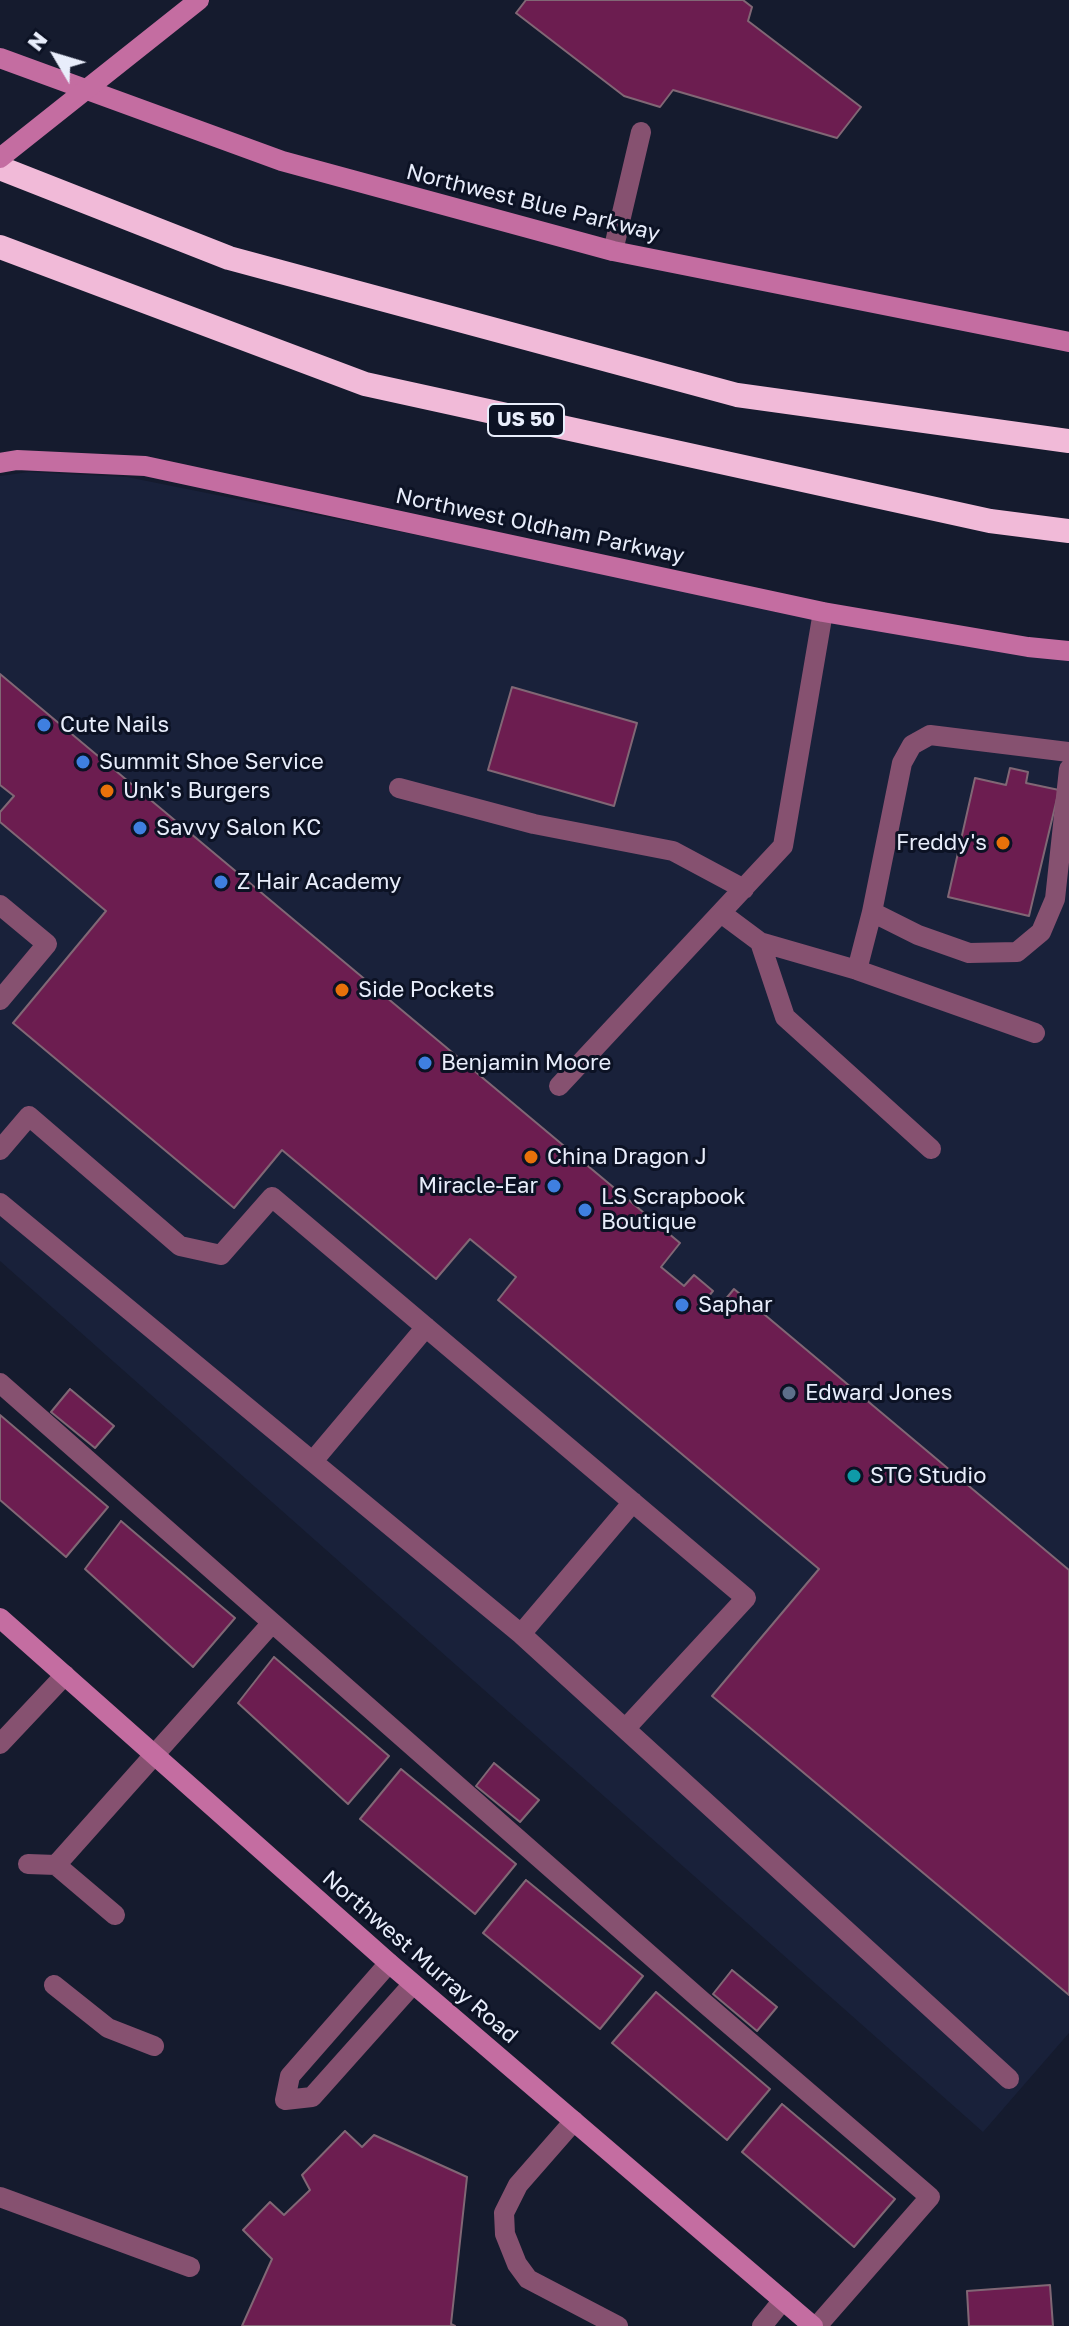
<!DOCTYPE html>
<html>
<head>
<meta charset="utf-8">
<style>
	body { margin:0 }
	#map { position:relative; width:1069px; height:2326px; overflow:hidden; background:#151b2e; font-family:"Golos Text",sans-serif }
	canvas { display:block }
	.north { position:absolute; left:16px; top:16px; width:80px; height:80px; -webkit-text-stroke:6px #0c1224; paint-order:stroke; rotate:308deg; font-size:22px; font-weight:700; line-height:32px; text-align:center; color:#e8edfb }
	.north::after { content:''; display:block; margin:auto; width:28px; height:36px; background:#e8edfb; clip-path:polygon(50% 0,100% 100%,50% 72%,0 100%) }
</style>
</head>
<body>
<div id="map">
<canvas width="1069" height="2326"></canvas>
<div class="north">N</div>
</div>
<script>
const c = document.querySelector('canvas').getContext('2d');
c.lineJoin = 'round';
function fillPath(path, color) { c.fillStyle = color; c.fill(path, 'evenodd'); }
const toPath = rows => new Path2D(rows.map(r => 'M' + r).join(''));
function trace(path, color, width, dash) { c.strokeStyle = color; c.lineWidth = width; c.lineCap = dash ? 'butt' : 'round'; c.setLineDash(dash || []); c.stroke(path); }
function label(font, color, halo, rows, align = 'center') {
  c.font = font + ' "Golos Text",sans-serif'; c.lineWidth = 6; c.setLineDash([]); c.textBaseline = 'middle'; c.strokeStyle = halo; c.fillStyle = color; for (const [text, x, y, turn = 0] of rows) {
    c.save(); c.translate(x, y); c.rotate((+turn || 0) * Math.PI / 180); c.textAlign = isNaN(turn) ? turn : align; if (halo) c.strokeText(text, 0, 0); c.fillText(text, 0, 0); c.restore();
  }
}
const built = toPath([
	[29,472,127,477,930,638,1069,656,1069,2033,983,2132,0,1261,0,476]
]);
const building = toPath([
	[526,0,743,0,752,7,748,21,861,107,837,138,673,90,660,107,624,96,516,13,526,0],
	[0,674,680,1243,661,1267,684,1286,694,1275,713,1291,703,1303,715,1312,734,1289,1069,1570,1069,1995,712,1696,819,1569,498,1300,516,1277,470,1239,436,1279,282,1150,234,1208,13,1023,106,911,0,822,0,812,14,796,0,785,0,674],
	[512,687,637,723,614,806,488,770,512,687],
	[1010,768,1028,772,1026,783,1059,790,1029,916,948,897,975,778,1006,785,1010,768],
	[70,1389,114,1426,95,1448,51,1412,70,1389],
	[0,1415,108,1507,66,1557,0,1500,0,1415],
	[121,1521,235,1618,193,1667,85,1569,121,1521],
	[274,1657,389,1756,348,1804,238,1703,274,1657],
	[494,1763,539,1800,520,1822,476,1786,494,1763],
	[401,1769,516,1864,475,1914,360,1819,401,1769],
	[526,1880,643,1976,600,2029,483,1933,526,1880],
	[732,1970,777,2007,757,2031,713,1994,732,1970],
	[656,1992,770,2089,727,2140,612,2043,656,1992],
	[782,2104,895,2199,854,2247,742,2152,782,2104],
	[345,2131,362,2147,374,2135,467,2177,451,2324,455,2326,242,2326,272,2259,243,2230,270,2202,284,2215,310,2190,302,2175,345,2131],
	[1050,2285,1053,2326,969,2326,967,2291,1050,2285]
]);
const lane = toPath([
	[613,251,641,132],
	[399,788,534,824,673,851,744,889],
	[0,905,47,944,0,1000],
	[872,912,918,935,969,953,1017,952,1041,932,1055,899,1069,769],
	[721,913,760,942,857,970,1035,1033],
	[760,942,785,1017,931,1149],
	[857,970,872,912,902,763,912,745,930,735,1069,752],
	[559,1086,783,846,823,612],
	[0,1150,29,1116,180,1246,221,1255,272,1197,746,1598,625,1729],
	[0,1203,521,1634,1009,2079],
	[0,1383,702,2001,930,2197,817,2326],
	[313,1461,426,1327],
	[521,1634,633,1502],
	[0,1744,65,1675],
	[28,1864,56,1865,115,1915],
	[56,1865,272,1623],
	[389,1963,290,2076,285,2100,312,2097,413,1984],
	[54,1985,108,2028,154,2046],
	[574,2121,518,2185,504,2213,505,2234,517,2264,528,2279,618,2326],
	[0,2197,190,2267],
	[762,2326,783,2300]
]);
const secondary = toPath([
	[0,58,282,161,613,251,1069,342],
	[0,463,17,460,145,466,823,612,1028,647,1069,651],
	[0,1618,389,1963,813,2326]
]);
const highway = toPath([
	[0,168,229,258,737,395,1069,441],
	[0,247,365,384,990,521,1069,531]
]);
const secondaryBridge = toPath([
	[0,158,199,0]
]);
const markers = [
	[44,725,8,"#3f7fe0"],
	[83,762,8,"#3f7fe0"],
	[107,791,8,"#e8710a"],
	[140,828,8,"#3f7fe0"],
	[1003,843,8,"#e8710a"],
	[221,882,8,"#3f7fe0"],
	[342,990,8,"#e8710a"],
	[425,1063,8,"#3f7fe0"],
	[531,1157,8,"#e8710a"],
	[554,1186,8,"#3f7fe0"],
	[585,1210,8,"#3f7fe0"],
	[682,1305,8,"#3f7fe0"],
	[789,1393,8,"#5c6f8a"],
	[854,1476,8,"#0f9aa8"]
];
const shields = [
	[526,420,76]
];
const shieldNames = [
	["US 50",526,420]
];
const streetNames = [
	["Northwest Blue Parkway",533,203,14],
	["Northwest Oldham Parkway",540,526,12],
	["Northwest Murray Road",420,1957,41]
];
const poiNames = [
	["Cute Nails",60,725],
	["Summit Shoe Service",99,762],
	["Unk's Burgers",123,791],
	["Savvy Salon KC",156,828],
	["Freddy's",987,843,"right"],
	["Z Hair Academy",237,882],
	["Side Pockets",358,990],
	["Benjamin Moore",441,1063],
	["China Dragon J",547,1157],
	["Miracle-Ear",538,1186,"right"],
	["LS Scrapbook",601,1197],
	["Boutique",601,1222],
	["Saphar",698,1305],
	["Edward Jones",805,1393],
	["STG Studio",870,1476]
];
fillPath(built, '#19213a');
fillPath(building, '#6c1d50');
trace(building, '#816775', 2);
trace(lane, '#865170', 20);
trace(secondary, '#c46da1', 20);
trace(highway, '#f1bad8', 24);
trace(secondaryBridge, '#c46da1', 20);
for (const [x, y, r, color] of markers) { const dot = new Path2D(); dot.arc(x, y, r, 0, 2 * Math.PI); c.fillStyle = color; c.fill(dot); trace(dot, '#0c1224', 3); }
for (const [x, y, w] of shields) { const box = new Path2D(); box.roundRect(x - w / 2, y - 16, w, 32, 6); c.fillStyle = '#0c1224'; c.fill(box); trace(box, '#e8edfb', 2); }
label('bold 20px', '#e8edfb', null, shieldNames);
label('22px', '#e8edfb', '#0c1224', streetNames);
label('22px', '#e8edfb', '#0c1224', poiNames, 'left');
</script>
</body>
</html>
